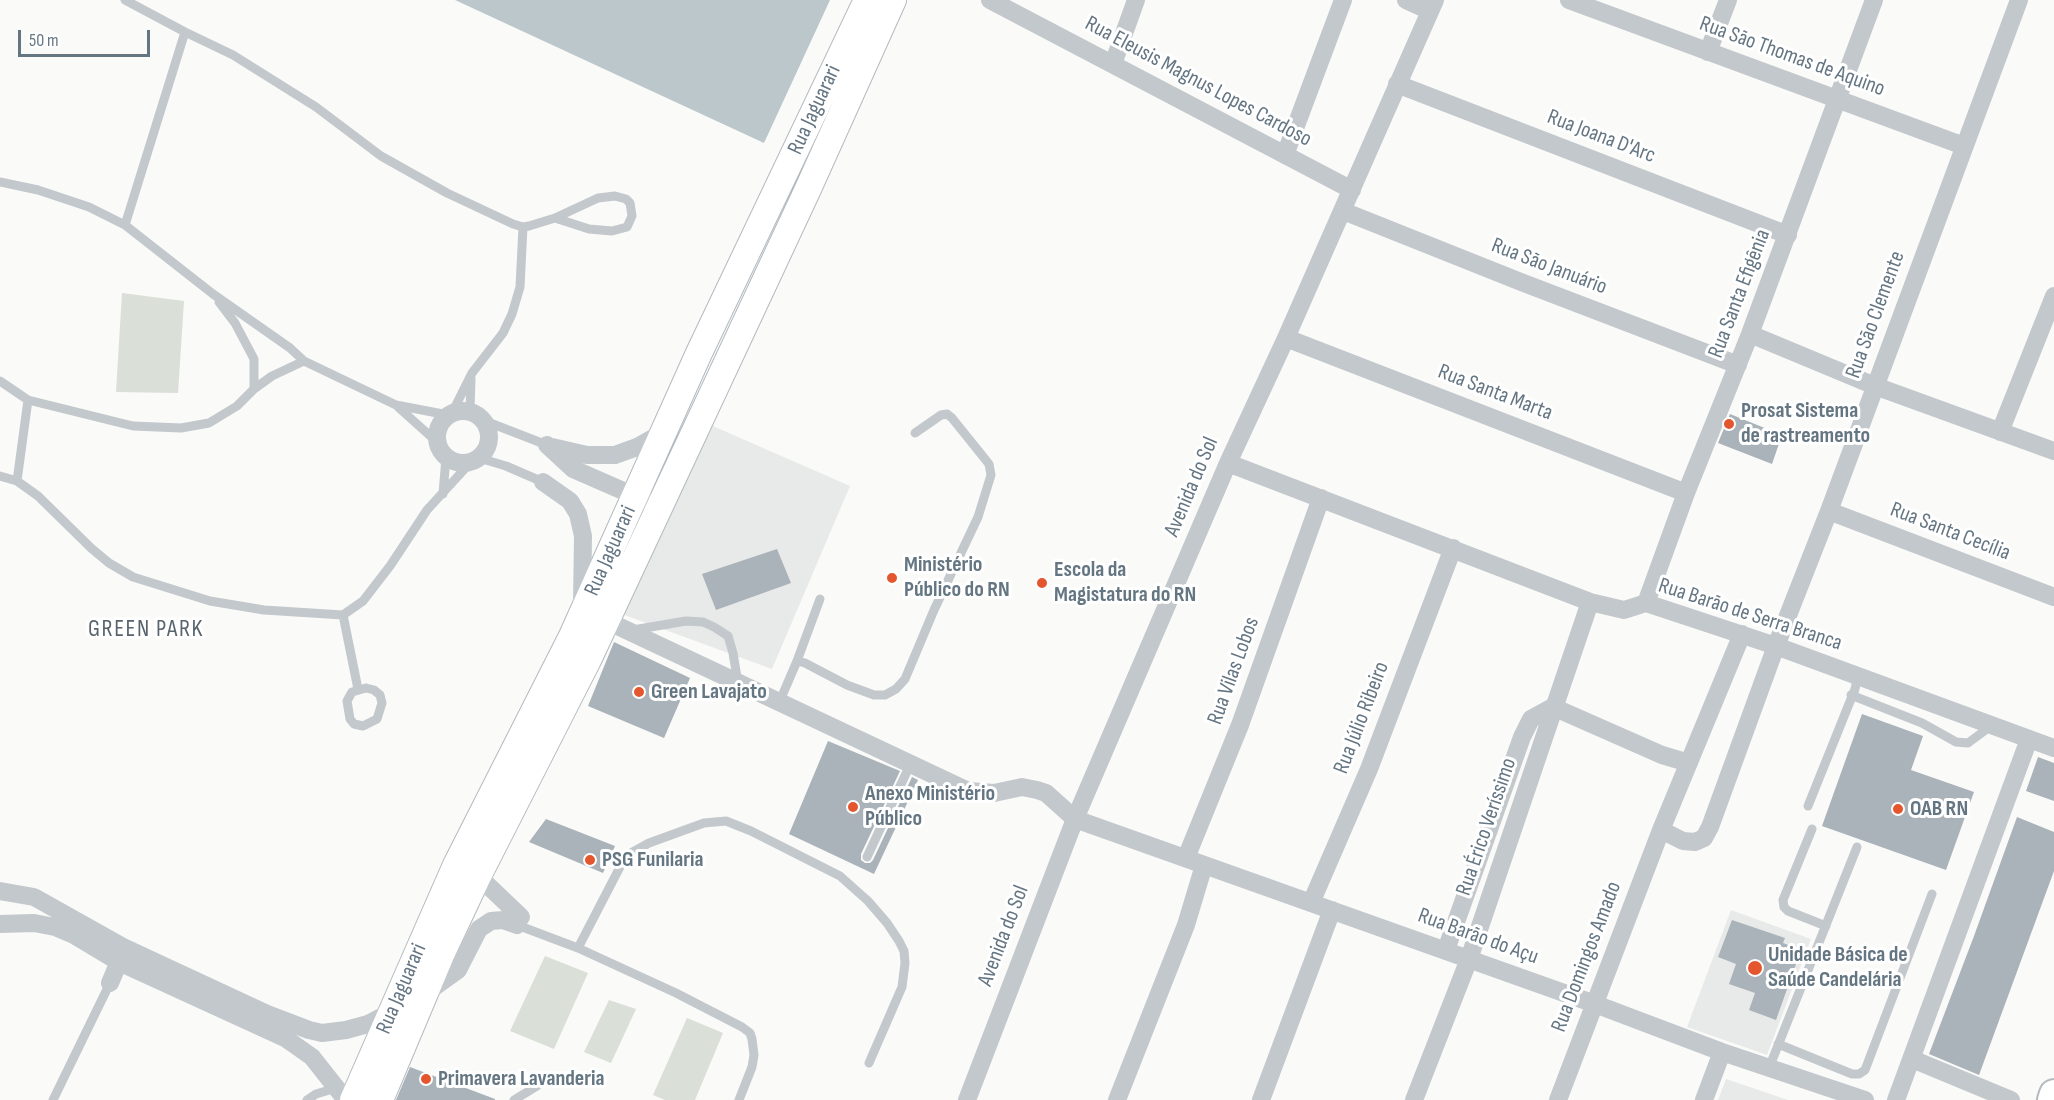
<!DOCTYPE html>
<html>
<head>
<meta charset="utf-8">
<style>
	body { margin:0 }
	#map { position:relative; width:2054px; height:1100px; overflow:hidden; background:#fafaf8; font-family:"Sofia Sans Condensed",sans-serif }
	canvas { display:block }
	.scale { position:absolute; left:18px; top:30px; width:132px; height:27px; box-sizing:border-box; border:3px solid #657683; border-top:0; padding-left:8px; font-size:18px; line-height:21px; white-space:nowrap; color:#657683; -webkit-text-stroke:4px #fff; paint-order:stroke }
</style>
</head>
<body>
<div id="map">
<canvas width="2054" height="1100"></canvas>
<div class="scale">50 m</div>
</div>
<script>
const c = document.querySelector('canvas').getContext('2d');
c.lineJoin = 'round';
function fillPath(path, color) { c.fillStyle = color; c.fill(path, 'evenodd'); }
const toPath = rows => new Path2D(rows.map(r => 'M' + r).join(''));
function trace(path, color, width, dash) { c.strokeStyle = color; c.lineWidth = width; c.lineCap = dash ? 'butt' : 'round'; c.setLineDash(dash || []); c.stroke(path); }
function label(font, color, halo, rows, align = 'center') {
  c.font = font + ' "Sofia Sans Condensed",sans-serif'; c.lineWidth = 6; c.setLineDash([]); c.textBaseline = 'middle'; c.strokeStyle = halo; c.fillStyle = color; for (const [text, x, y, turn = 0] of rows) {
    c.save(); c.translate(x, y); c.rotate((+turn || 0) * Math.PI / 180); c.textAlign = isNaN(turn) ? turn : align; if (halo) c.strokeText(text, 0, 0); c.fillText(text, 0, 0); c.restore();
  }
}
const built = toPath([
	[706,423,850,486,772,669,619,613],
	[1731,910,1811,939,1767,1055,1687,1027],
	[1726,1079,1788,1100,1718,1100]
]);
const green = toPath([
	[122,293,184,301,178,393,116,392],
	[545,956,588,973,554,1049,510,1031],
	[609,1000,636,1009,611,1063,584,1052],
	[687,1018,723,1033,695,1100,665,1100,653,1095]
]);
const water = toPath([
	[455,0,830,0,764,143]
]);
const building = toPath([
	[1730,414,1782,435,1772,464,1718,443],
	[777,549,791,583,716,610,702,574],
	[614,642,690,678,664,738,588,706],
	[1862,714,1923,736,1911,770,1974,792,1946,870,1822,826],
	[828,741,900,771,861,854,861,860,865,863,870,863,873,860,912,777,918,780,874,874,789,834],
	[2038,757,2054,763,2054,801,2026,791],
	[2017,817,2054,832,2054,871,1979,1075,1929,1054,1974,936],
	[546,819,615,846,603,873,529,842],
	[1732,920,1785,938,1783,943,1801,950,1776,1020,1749,1010,1755,993,1729,984,1736,964,1718,957],
	[410,1067,495,1099,495,1100,396,1100]
]);
const lane = toPath([
	[125,0,185,32,233,55,316,107,381,156,447,193,513,224,523,227,529,226,555,218,598,198,615,196,626,199,630,203,632,216,627,227,612,231,589,229,555,218],
	[0,182,38,190,89,207,125,225,213,294,290,348,304,361,396,405,448,415],
	[125,225,185,32],
	[219,302,235,323,254,359,254,389],
	[0,381,28,400,133,426,181,428,209,423,237,406,254,389,272,376,304,361],
	[398,407,437,442],
	[470,411,471,378],
	[452,413,472,373,503,333,512,314,520,287,523,227],
	[485,421,547,445],
	[479,458,506,466,543,482],
	[0,476,17,481,38,496,91,548,109,563,133,577,210,601,264,610,343,615,363,601,390,566,427,510,471,462],
	[17,481,28,400],
	[443,494,446,457],
	[343,615,358,689],
	[633,630,686,621,703,622,714,627,728,636,733,653,738,683],
	[797,661,820,599],
	[366,688,374,690,380,695,382,703,377,719,363,726,354,724,350,719,347,701,352,692,366,688],
	[1851,695,1922,723,1956,742,1968,743,1991,726],
	[779,703,797,661,805,663,847,685,874,695,885,695,896,689,905,679,934,610,978,517,991,475,989,464,952,418,947,414,941,415,915,433],
	[1808,806,1855,689,1858,676],
	[1812,829,1783,900,1784,907,1788,911,1826,926],
	[867,857,910,765],
	[517,925,578,948,676,993,742,1027,750,1033,752,1039,754,1055,752,1067,739,1100],
	[578,948,621,865,631,853,649,843,704,823,726,821,751,831,840,876,868,901,887,923,899,941,904,951,905,963,902,987,869,1063],
	[1778,1044,1852,1074,1859,1074,1865,1070,1932,894],
	[1769,1068,1857,847],
	[53,1100,110,983],
	[307,1100,316,1094,336,1088],
	[514,1100,537,1086]
]);
const street = toPath([
	[990,0,1352,190],
	[1406,0,1430,11],
	[1569,0,1964,146],
	[1708,52,1728,0],
	[1113,64,1136,0],
	[1397,84,1788,235],
	[1285,155,1343,0],
	[1343,211,1521,282,1738,365],
	[1750,334,1875,386,2054,451],
	[1286,338,1686,493],
	'437 437a26 26 0 1 1 52 0a26 26 0 1 1-52 0Z',
	[2000,432,2054,296],
	[547,445,573,469,644,500],
	[552,447,587,455,615,455,637,447,662,433],
	[1228,463,1590,602,1624,610,1646,603,1776,646,2054,748],
	[543,482,570,501,578,514,583,536,582,604],
	[1829,511,2054,597],
	[1646,603,1686,493,1750,334,1874,0],
	[605,620,968,791,994,793,1022,787,1037,790,1046,793,1075,819,1595,1004,1722,1052,1865,1100],
	[1553,707,1662,755,1689,763],
	[1661,830,1683,841,1695,842,1704,838,1710,827,1776,646,1829,511,2019,0],
	[1186,858,1240,725,1321,498],
	[478,876,521,917],
	[0,891,34,897,125,948,267,1014,309,1030,322,1033,346,1030,368,1024,393,1011],
	[1311,903,1369,769,1453,548],
	[0,924,34,923,55,927,74,935,119,962,285,1038,312,1057,346,1100],
	[1446,950,1522,737,1531,719,1553,707],
	[110,983,123,952],
	[426,993,458,970,479,929,491,921,503,920,517,925],
	[1912,1059,2011,1100],
	[967,1100,1075,819,1228,463,1286,338,1435,0],
	[1117,1100,1186,925,1204,865],
	[1261,1100,1332,910],
	[1414,1100,1469,959,1590,602],
	[1558,1100,1661,830,1742,634],
	[1704,1100,1722,1052],
	[1896,1100,2029,739]
]);
const secondary = toPath([
	[353,1100,456,865,572,636,699,353,867,0],
	[380,1100,441,955,478,876,588,660,808,189,893,0]
]);
const primary = toPath([
	[2052,1100,2054,1094]
]);
const markers = [
	[1729,424,6,"#e4572e"],
	[892,578,6,"#e4572e"],
	[1042,583,6,"#e4572e"],
	[639,692,6,"#e4572e"],
	[853,807,6,"#e4572e"],
	[1898,809,6,"#e4572e"],
	[590,860,6,"#e4572e"],
	[1755,968,8,"#e4572e"],
	[426,1079,6,"#e4572e"]
];
const streetNames = [
	["Rua São Thomas de Aquino",1792,57,20],
	["Rua Eleusis Magnus Lopes Cardoso",1198,82,28],
	["Rua Jaguarari",815,110,-65],
	["Rua Joana D'Arc",1601,137,21],
	["Rua São Januário",1549,267,21],
	["Rua Santa Efigênia",1740,294,-69],
	["Rua São Clemente",1876,315,-70],
	["Rua Santa Marta",1495,393,21],
	["Avenida do Sol",1192,487,-67],
	["Rua Santa Cecília",1950,532,21],
	["Rua Jaguarari",611,551,-66],
	["Rua Barão de Serra Branca",1750,615,18],
	["Rua Vilas Lobos",1234,671,-70],
	["Rua Júlio Ribeiro",1362,718,-69],
	["Rua Érico Veríssimo",1487,827,-71],
	["Avenida do Sol",1004,936,-69],
	["Rua Barão do Açu",1478,937,20],
	["Rua Domingos Amado",1587,957,-69],
	["Rua Jaguarari",402,989,-67]
];
const poiNames = [
	["Prosat Sistema",1741,411],
	["de rastreamento",1741,436],
	["Ministério",904,565],
	["Público do RN",904,590],
	["Escola da",1054,570],
	["Magistatura do RN",1054,595],
	["Green Lavajato",651,692],
	["Anexo Ministério",865,794],
	["Público",865,819],
	["OAB RN",1910,809],
	["PSG Funilaria",602,860],
	["Unidade Básica de",1768,955],
	["Saúde Candelária",1768,980],
	["Primavera Lavanderia",438,1079]
];
const neighbourhoodNames = [
	["GREEN PARK",146,630]
];
fillPath(built, '#e8e9e9');
fillPath(green, '#dadfd7');
fillPath(water, '#bbc7cb');
fillPath(building, '#aab3b9');
trace(secondary, '#b3babf', 28);
trace(primary, '#b5babe', 32);
trace(lane, '#c3c8cc', 9);
trace(street, '#c3c8cc', 18);
trace(secondary, '#fff', 26);
trace(primary, '#fff', 28);
for (const [x, y, r, color] of markers) { const dot = new Path2D(); dot.arc(x, y, r, 0, 2 * Math.PI); c.fillStyle = color; c.fill(dot); trace(dot, '#fff', 2); }
label('22px', '#657683', '#fff', streetNames);
label('bold 22px', '#657683', '#fff', poiNames, 'left');
c.letterSpacing = '1.5px';
label('24px', '#57646e', '#fff', neighbourhoodNames);
c.letterSpacing = '0px';
</script>
</body>
</html>
